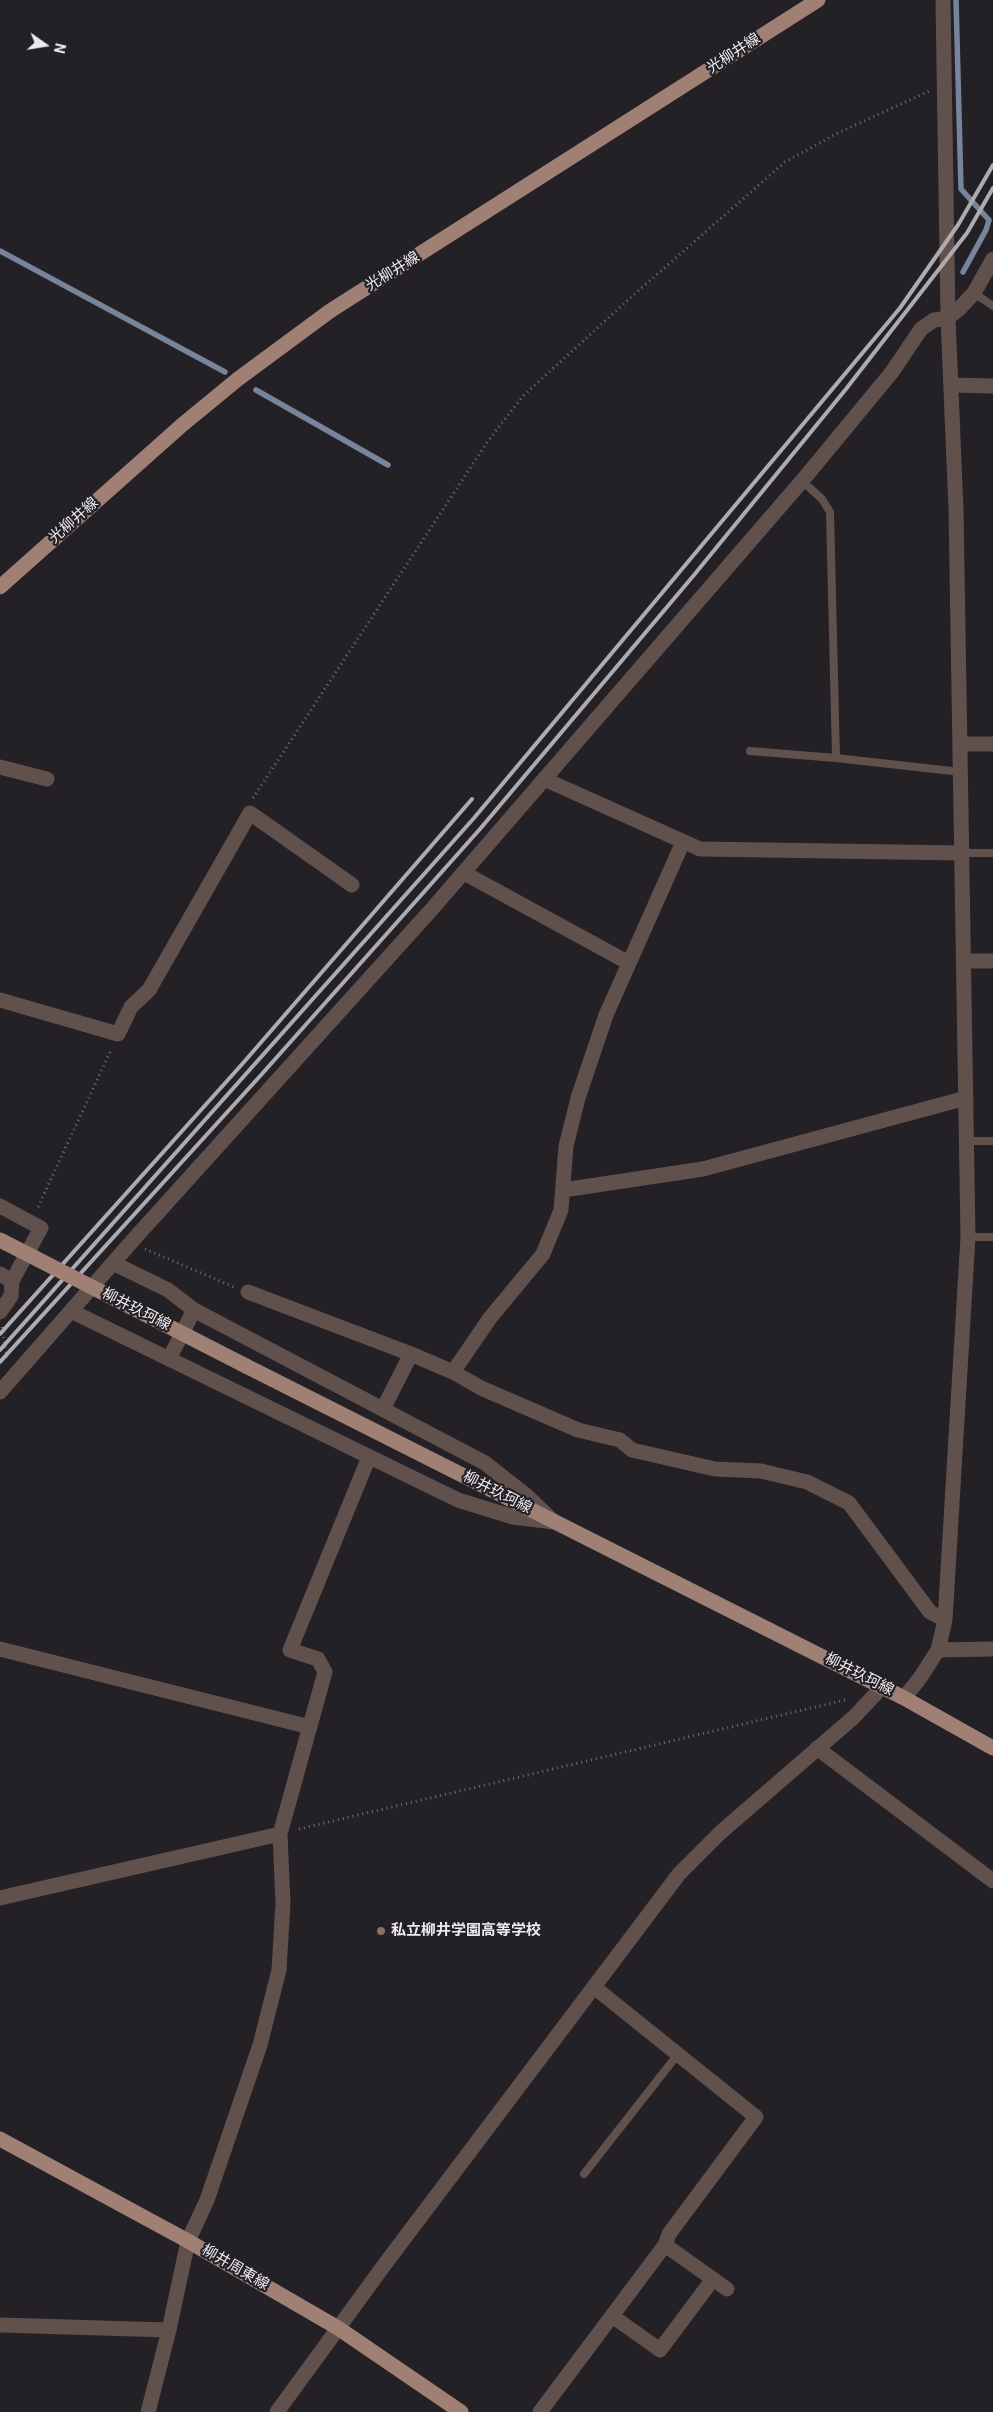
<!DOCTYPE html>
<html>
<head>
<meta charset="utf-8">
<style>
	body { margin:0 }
	#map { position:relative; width:993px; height:2412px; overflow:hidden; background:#232026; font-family:Roboto,sans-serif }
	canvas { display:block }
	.north { position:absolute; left:20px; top:20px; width:50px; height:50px; -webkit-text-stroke:4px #232026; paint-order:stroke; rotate:103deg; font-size:14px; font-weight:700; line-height:20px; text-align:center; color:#eceaee }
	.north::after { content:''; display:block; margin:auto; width:18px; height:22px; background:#eceaee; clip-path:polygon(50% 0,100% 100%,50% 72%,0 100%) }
</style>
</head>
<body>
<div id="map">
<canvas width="993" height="2412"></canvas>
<div class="north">N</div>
</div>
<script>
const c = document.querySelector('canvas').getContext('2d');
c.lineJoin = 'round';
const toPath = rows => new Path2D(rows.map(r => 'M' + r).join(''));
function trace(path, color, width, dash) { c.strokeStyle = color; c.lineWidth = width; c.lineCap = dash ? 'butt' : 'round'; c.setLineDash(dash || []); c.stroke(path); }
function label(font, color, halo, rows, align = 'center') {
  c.font = font + ' Roboto,"Noto Sans JP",sans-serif'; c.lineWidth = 4.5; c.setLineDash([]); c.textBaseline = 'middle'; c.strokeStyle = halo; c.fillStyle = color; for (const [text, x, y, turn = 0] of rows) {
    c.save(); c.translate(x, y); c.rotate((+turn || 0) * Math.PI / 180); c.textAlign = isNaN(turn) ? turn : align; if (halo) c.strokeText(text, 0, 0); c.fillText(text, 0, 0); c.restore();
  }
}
const stream = toPath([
	[956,0,961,189,989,220,986,230,963,272],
	[0,251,225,372],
	[256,390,388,465]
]);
const path = toPath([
	[253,798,488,441,523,396,629,299,785,162,836,134,929,91],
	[38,1207,111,1050],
	[145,1249,234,1287],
	[2,1327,7,1358],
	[299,1829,845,1700]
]);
const service = toPath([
	[974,293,993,306],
	[750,751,836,758,830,512,822,499,802,481],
	[836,758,961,772],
	[962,853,993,853],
	[967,1141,993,1141],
	[968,1237,993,1237],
	[584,2174,678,2054]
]);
const minor = toPath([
	[951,385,993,386],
	[960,744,993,744],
	[544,779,700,849,962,853],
	[464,873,629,963],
	[964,961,993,961],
	[0,1000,118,1034,131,1007,149,990,250,813,352,885],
	[563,1190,703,1169,966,1098],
	[0,1206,41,1228,12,1281],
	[0,1274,12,1281,11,1296,0,1312],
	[248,1292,411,1354],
	[71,1311,458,1500,513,1517,554,1522,527,1496,485,1463,194,1310,168,1290,113,1263],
	[169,1359,194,1310],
	[453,1372,490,1318,543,1254,561,1210,566,1146,578,1098,606,1015,683,842],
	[0,1392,134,1239,432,909,802,481,892,372,921,329,934,320,948,318,959,309,974,293,993,259],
	[383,1409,411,1354,453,1372,481,1388,578,1430,620,1440,632,1450,715,1469,761,1471,807,1482,849,1503,930,1612,945,1620],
	[0,1649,310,1727],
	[938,1650,993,1649],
	[904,1698,920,1678,938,1650,945,1620,968,1237,956,509,948,318,943,0],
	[817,1748,993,1881],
	[0,1898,280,1834],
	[594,1987,756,2117,669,2234,665,2245],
	[612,2316,660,2350,713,2279],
	[0,2325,169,2330],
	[148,2412,169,2330,188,2241,207,2200,260,2045,279,1970,283,1903,280,1834,325,1672,318,1659,290,1650,369,1457],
	[277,2412,385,2264,679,1874,721,1832,854,1717,882,1687],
	[540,2412,665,2245,727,2289]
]);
const tertiary = toPath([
	[0,767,47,779]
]);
const primary = toPath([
	[0,587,182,425,238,379,330,311,818,0],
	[246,1366,904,1698,993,1748],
	[0,2139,188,2241,338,2328,461,2412]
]);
const rail = toPath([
	[0,1334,244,1062,472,799],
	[0,1350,474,818,900,308,958,225,993,165],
	[0,1362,261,1075,480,829,694,575,846,389,967,233,993,188]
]);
const primaryBridge = toPath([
	[0,1240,246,1366]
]);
const markers = [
	[381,1931,5,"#8d6e63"]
];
const streetNames = [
	["光柳井線",734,54,-33],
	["光柳井線",393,272,-32],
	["光柳井線",74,521,-42],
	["柳井玖珂線",136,1310,27],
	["柳井玖珂線",497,1493,27],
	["柳井玖珂線",859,1675,27],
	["柳井周東線",235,2268,30]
];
const poiNames = [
	["私立柳井学園高等学校",391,1931]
];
trace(stream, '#78849a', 5.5);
trace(path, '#727075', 3, [1, 4]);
trace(service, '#61514c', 8);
trace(minor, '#61514c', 15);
trace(tertiary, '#61514c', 15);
trace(primary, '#a07f75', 15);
trace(rail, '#adabb0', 4);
trace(primaryBridge, '#a07f75', 15);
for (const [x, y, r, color] of markers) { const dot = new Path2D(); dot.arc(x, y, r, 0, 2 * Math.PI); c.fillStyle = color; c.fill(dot); trace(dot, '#232026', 2); }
label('15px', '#eceaee', '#232026', streetNames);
label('bold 15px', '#eceaee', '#232026', poiNames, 'left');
</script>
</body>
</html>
